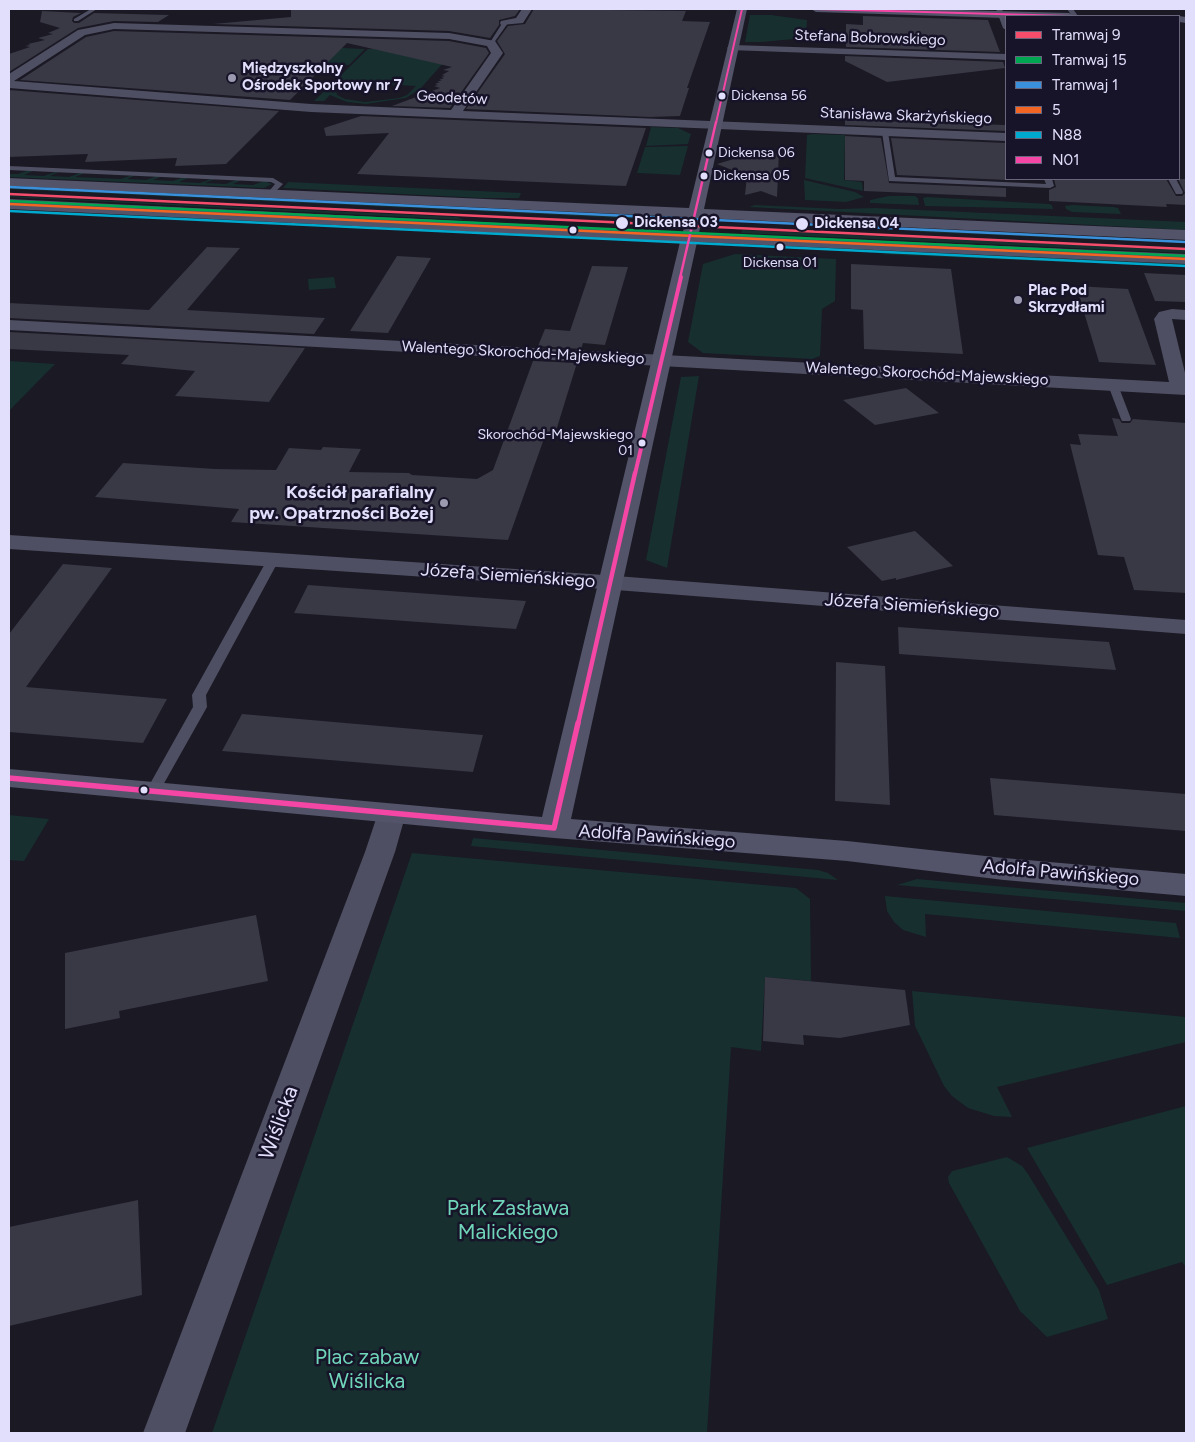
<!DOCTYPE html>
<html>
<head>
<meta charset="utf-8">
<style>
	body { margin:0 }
	#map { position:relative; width:1195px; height:1442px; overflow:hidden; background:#1a1924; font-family:Figtree,sans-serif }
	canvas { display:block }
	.frame { position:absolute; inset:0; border:10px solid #e1dffc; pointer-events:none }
	.legend { position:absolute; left:1005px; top:15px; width:175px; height:165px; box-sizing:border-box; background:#171429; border:1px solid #68657d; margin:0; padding:6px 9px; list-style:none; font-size:15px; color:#e1dffc }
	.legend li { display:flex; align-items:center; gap:10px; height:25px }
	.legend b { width:25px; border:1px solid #68657d }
</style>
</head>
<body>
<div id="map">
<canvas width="1195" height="1442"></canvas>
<div class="frame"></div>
<ul class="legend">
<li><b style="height:6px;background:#f44d6c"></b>Tramwaj 9</li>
<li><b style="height:6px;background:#00a651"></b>Tramwaj 15</li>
<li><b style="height:6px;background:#3a90db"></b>Tramwaj 1</li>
<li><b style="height:6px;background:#f26522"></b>5</li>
<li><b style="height:6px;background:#00a9ce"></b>N88</li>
<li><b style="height:6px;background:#f346a5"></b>N01</li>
</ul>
</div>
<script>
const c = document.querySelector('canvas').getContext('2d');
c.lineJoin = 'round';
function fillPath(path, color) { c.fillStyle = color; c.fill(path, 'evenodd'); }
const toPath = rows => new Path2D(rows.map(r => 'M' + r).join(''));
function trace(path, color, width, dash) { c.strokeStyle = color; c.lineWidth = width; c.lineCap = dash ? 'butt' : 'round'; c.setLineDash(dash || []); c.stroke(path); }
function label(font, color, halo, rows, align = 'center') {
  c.font = font + ' Figtree,sans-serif'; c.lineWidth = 5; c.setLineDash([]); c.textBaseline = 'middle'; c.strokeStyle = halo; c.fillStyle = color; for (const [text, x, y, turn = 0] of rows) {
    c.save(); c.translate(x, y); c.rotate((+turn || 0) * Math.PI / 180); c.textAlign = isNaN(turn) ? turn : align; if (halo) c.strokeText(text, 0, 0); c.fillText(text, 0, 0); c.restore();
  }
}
const green = toPath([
	[750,15,771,15,807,20,806,38,761,42,745,42],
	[276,45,365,49,349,65,257,61],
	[368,49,373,49,453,52,420,89,406,98,366,104,347,102,330,95,324,101,314,101],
	[344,82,416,86,407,95,399,98,365,102,345,99,337,95,336,91],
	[651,127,678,128,691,134,688,144,646,146],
	[812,134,845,135,844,180,862,182,863,191,805,178,807,135],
	[688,146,680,175,637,173,645,147],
	[29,170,33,171,24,175,44,176,55,172,59,172,50,176,69,177,80,173,85,173,75,177,121,179,132,175,136,175,127,179,146,180,157,176,162,176,153,180,173,181,184,177,188,178,179,182,200,183,211,179,215,179,205,183,226,184,236,180,241,180,233,184,253,185,264,181,272,184,264,188,9,177,9,174,18,174],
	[804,180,855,192,864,197,846,202,805,200],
	[288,182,521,193,519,198,481,198,283,188],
	[9,186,253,198,643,217,643,219,9,189],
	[9,196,457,217,464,220,9,197],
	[889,196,915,196,918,198,919,205,870,203,870,200],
	[927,197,1049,204,1052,205,1053,209,925,206,923,198],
	[755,205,839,209,875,208,1186,222,1186,230,749,207],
	[1072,205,1113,207,1118,208,1121,214,1072,212,1066,209,1065,206],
	[919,228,1186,241,1186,243,920,232],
	[742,230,1186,250,1186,253,741,233],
	[907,252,1186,263,1186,267,876,254],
	[735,254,836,259,835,301,822,309,820,356,812,359,703,353,688,342,703,264],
	[334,277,336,288,309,290,308,279],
	[9,361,55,364,9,411],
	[699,376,667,568,646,560,681,377],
	[9,815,49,819,24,861,9,860],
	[473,838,818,870,828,873,838,880,471,846],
	[412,853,796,888,810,899,811,981,765,977,761,1051,731,1047,707,1433,212,1433],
	[917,879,1186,903,1186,911,897,885],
	[885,896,1176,923,1180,938,925,914,926,937,903,930,894,922,887,911],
	[912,991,1186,1017,1186,1042,997,1087,1012,1117,994,1116,968,1108,952,1096,944,1086,915,1026],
	[1186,1106,1186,1267,1182,1262,1107,1285,1027,1148],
	[1007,1157,1022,1166,1028,1174,1099,1290,1108,1319,1047,1337,1020,1311,949,1183,948,1177,952,1171]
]);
const building = toPath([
	[291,9,520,9,515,16,499,20,499,25,490,38,449,31,213,24,291,17],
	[534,9,686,11,682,21,710,22,687,88,689,88,680,116,650,117,466,109,505,54,497,41,508,26,525,24],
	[42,11,81,13,73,17,72,21,74,23,79,23,94,13,169,15,158,22,114,21,78,28,9,72,9,54,30,47,25,46,30,45,28,44,45,40,38,38,53,34,48,33,60,28,40,22],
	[863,16,988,20,1000,52,846,47,846,24,863,25],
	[114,31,449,41,486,48,489,53,450,108,392,106,440,88,434,86,438,85,435,84,440,82,437,82,442,80,439,80,444,78,441,77,445,76,442,75,449,71,443,70,452,67,347,43,290,100,20,80,86,37],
	[845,56,1003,62,1005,68,887,82,845,61],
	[9,90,279,111,226,164,175,166,177,158,85,162,88,154,9,157],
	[361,116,646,128,626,186,357,174,389,133,326,136,324,128],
	[845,120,1006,125,1006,131,845,125],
	[845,136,881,138,889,183,1006,188,1006,197,864,191,864,181,845,180],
	[891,138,1006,143,1006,180,897,175],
	[757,152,765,155,779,152,777,197,761,191,745,195,747,176,717,164],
	[1054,179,1166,179,1176,196,1182,196,1185,193,1178,179,1186,179,1186,205,1166,204,1167,207,1049,201,1049,190,1056,187],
	[207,247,240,248,187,310,325,318,314,334,9,318,9,303,149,310],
	[397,256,431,258,388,333,350,331],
	[851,264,951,269,963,354,864,349,863,310,851,309],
	[592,266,628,267,605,345,583,343,581,349,538,346,545,329,570,331],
	[1144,273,1186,275,1186,302,1155,301],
	[1076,286,1128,289,1156,365,1099,362],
	[9,332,305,348,269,402,175,396,195,371,121,364,129,355,9,349],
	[533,361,577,363,555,434,546,433,508,540,231,522,239,509,95,497,123,463,215,469,276,470,289,448,321,450,323,447,361,449,349,472,409,473,412,475,477,479,493,470],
	[906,388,939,413,875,425,843,400],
	[1112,418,1119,419,1122,423,1130,423,1133,419,1186,423,1186,593,1134,590,1124,557,1098,555,1070,444,1081,445,1078,434,1118,436],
	[915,531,953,566,896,580,896,578,882,581,847,547],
	[63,564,112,568,26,687,167,699,143,743,9,732,9,634],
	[308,585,526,601,516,629,294,613],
	[898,627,1109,642,1116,670,899,654],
	[836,662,885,666,890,805,835,801],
	[242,714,483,735,473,772,222,751],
	[990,778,1186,794,1186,831,994,815],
	[256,915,268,981,119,1011,120,1018,65,1029,65,953],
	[765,977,905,990,910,1025,840,1038,803,1035,804,1045,763,1041],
	[138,1200,142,1295,9,1326,9,1227]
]);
const lane = toPath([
	[91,9,97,9,78,21,74,21,74,19,91,9],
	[996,9,1002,9,1006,21,1006,30,1003,28,996,9],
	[1067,9,1073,9,1078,16,1072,16,1067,9],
	[503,22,508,23,493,44,489,44,503,22],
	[885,130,888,132,895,177,1046,184,1044,179,1052,179,1054,186,1050,188,889,181,882,132,885,130],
	[9,166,273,178,283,184,270,197,266,195,275,184,271,182,9,170,9,166],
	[1168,179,1176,179,1183,192,1182,194,1176,194,1168,179],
	[1113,382,1118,385,1131,419,1130,421,1122,421,1121,419,1108,385,1113,382],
	[273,556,279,560,206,695,207,707,158,794,148,794,146,791,193,707,192,695,267,560,273,556]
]);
const street = toPath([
	[522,9,532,9,523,23,501,25,500,23,501,21,516,18,522,9],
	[114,23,449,33,495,41,503,53,463,111,1006,133,1006,141,311,112,9,88,9,74,78,30,114,23],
	[114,29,449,39,487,46,491,53,451,110,311,104,14,81,85,35,114,29],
	[733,45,1006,54,1006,60,729,50,727,48,729,46,733,45],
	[1172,309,1186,310,1186,320,1172,319,1186,377,1186,395,9,330,9,320,1169,382,1154,319,1159,312,1172,309],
	[9,535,590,574,1186,620,1186,634,590,588,9,549,9,535],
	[392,804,402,806,406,813,395,852,185,1433,143,1433,365,852,378,813,382,806,392,804]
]);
const secondary = toPath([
	[737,9,747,9,704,209,1186,230,1186,240,702,218,699,233,1186,254,1186,264,697,242,571,819,847,841,1004,858,1186,874,1186,896,1004,880,847,861,554,838,9,787,9,769,542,817,680,242,9,209,9,199,683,232,686,217,9,186,9,178,689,208,737,9],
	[811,9,925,9,1069,13,1075,16,1006,18,816,12,811,9],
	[1177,16,1179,16,1186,17,1186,23,1179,22,1179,16,1177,16]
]);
const bus1 = toPath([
	[9,204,1186,259]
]);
const bus2 = toPath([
	[9,211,1186,266]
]);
const bus3Far4 = toPath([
	[816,9,1069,16],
	[716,123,742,9]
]);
const bus3Far3 = toPath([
	[680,278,716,122]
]);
const bus3Far2 = toPath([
	[635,474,681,277]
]);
const bus3Far1 = toPath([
	[578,724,635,473]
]);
const bus3 = toPath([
	[9,778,554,828],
	[554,828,578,723]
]);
const tram1 = toPath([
	[9,194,1186,249]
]);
const tram2 = toPath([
	[9,201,1186,256]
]);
const tram3 = toPath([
	[9,187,1186,242]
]);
const markers = [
	[232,78,5,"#9b9ab0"],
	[722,96,4.5,"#e1dffc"],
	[709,153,4.5,"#e1dffc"],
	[704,176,4.5,"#e1dffc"],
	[622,223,7,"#e1dffc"],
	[802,224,7,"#e1dffc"],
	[573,230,4.5,"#e1dffc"],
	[780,247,4.5,"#e1dffc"],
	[1018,300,5,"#9b9ab0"],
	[642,443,4.5,"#e1dffc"],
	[444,503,5,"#9b9ab0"],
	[144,790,4.5,"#e1dffc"]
];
const farBusnames = [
	["Dickensa 56",731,96],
	["Dickensa 06",718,153],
	["Dickensa 05",713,176],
	["Dickensa 01",780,263,"center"],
	["Skorochód-Majewskiego",633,435,"right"],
	["01",633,451,"right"]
];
const farStreetnames = [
	["Stefana Bobrowskiego",870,38,2],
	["Geodetów",452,98,3],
	["Stanisława Skarżyńskiego",906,116,2],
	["Walentego Skorochód-Majewskiego",523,353,3],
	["Walentego Skorochód-Majewskiego",927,374,3]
];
const farPoinames = [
	["Międzyszkolny",242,69],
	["Ośrodek Sportowy nr 7",242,86],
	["Plac Pod",1028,291],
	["Skrzydłami",1028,308]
];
const farStopnames = [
	["Dickensa 03",634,223],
	["Dickensa 04",814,224]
];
const poiNames = [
	["Kościół parafialny",434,493],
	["pw. Opatrzności Bożej",434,514]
];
const streetNames = [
	["Józefa Siemieńskiego",508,576,4],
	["Józefa Siemieńskiego",912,606,4],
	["Adolfa Pawińskiego",657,837,4],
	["Adolfa Pawińskiego",1061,873,5]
];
const nearStreetnames = [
	["Wiślicka",279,1123,-70]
];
const nearParknames = [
	["Park Zasława",508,1209],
	["Malickiego",508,1233],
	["Plac zabaw",367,1358],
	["Wiślicka",367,1382]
];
fillPath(green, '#172f2f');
fillPath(building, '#393845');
fillPath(lane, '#4f4f63');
fillPath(street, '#4f4f63');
fillPath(secondary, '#535369');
trace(bus1, '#f26522', 2.5);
trace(bus2, '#00a9ce', 2.5);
trace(bus3Far4, '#f346a5', 2);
trace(bus3Far3, '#f346a5', 2.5);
trace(bus3Far2, '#f346a5', 4);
trace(bus3Far1, '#f346a5', 4.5);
trace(bus3, '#f346a5', 5.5);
trace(tram1, '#f44d6c', 2.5);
trace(tram2, '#00a651', 2.5);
trace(tram3, '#3a90db', 2.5);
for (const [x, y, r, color] of markers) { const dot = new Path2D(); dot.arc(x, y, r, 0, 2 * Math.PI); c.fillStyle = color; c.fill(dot); trace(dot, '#171429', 2); }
label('14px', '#e1dffc', '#171429', farBusnames, 'left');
label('15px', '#e1dffc', '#171429', farStreetnames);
label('bold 15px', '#e1dffc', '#171429', farPoinames, 'left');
label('bold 15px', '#e1dffc', '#171429', farStopnames, 'left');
label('bold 18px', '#e1dffc', '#171429', poiNames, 'right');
label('18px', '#e1dffc', '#171429', streetNames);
label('21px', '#e1dffc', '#171429', nearStreetnames);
label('21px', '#70d6ba', '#171429', nearParknames);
</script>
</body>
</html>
